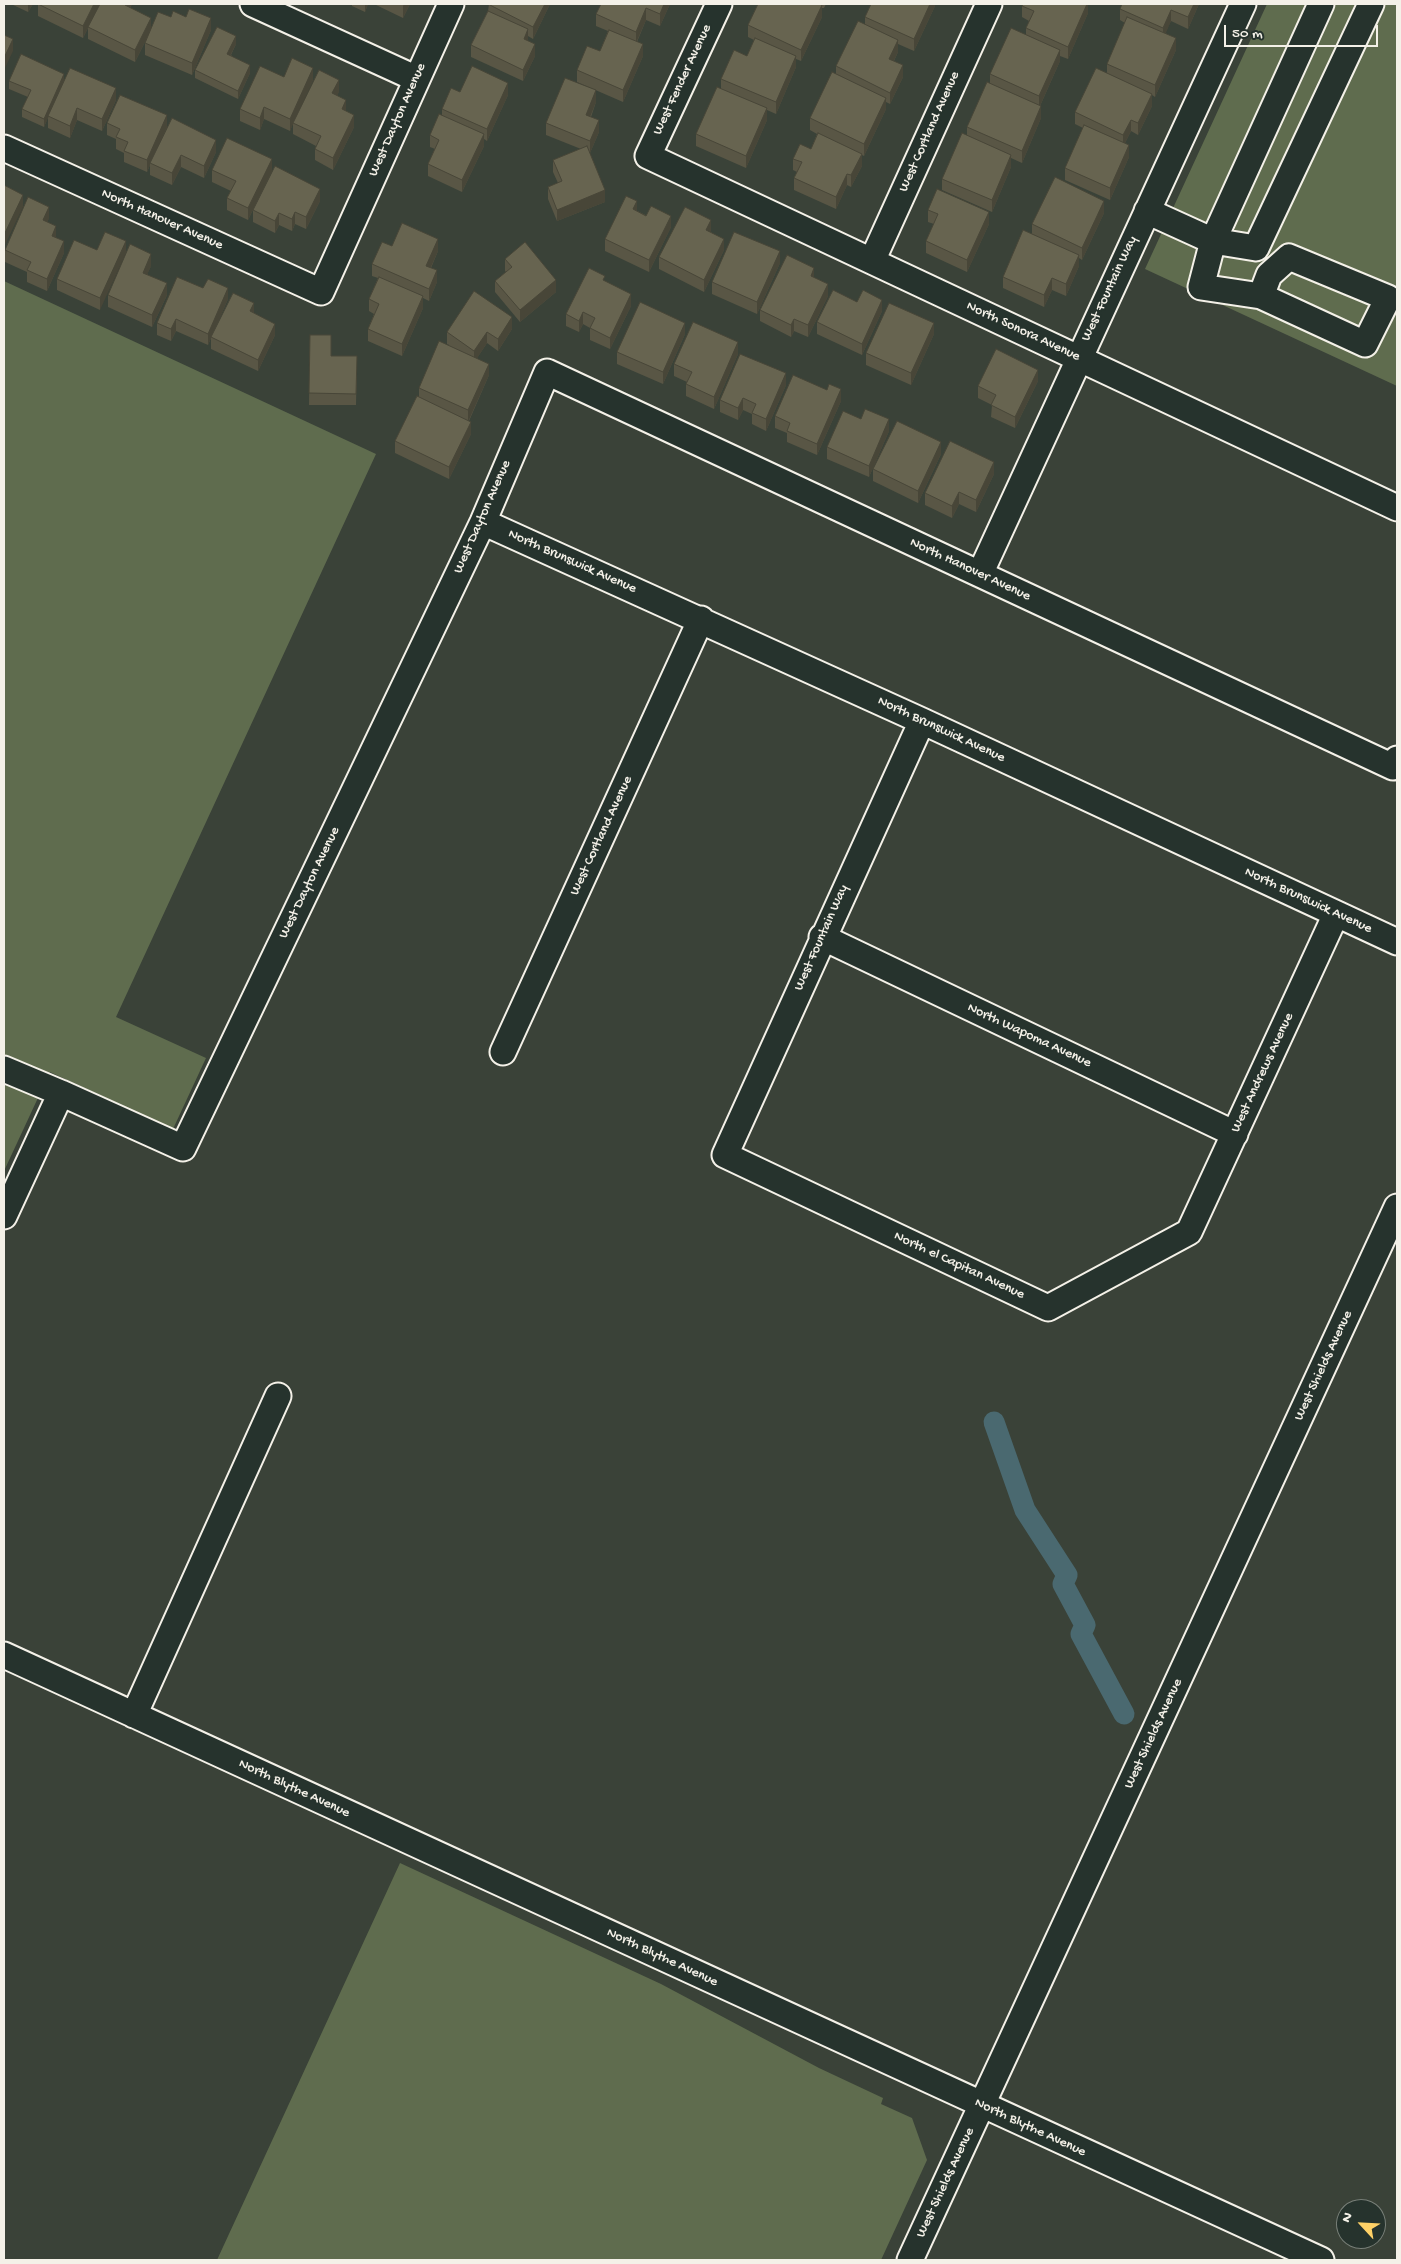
<!DOCTYPE html>
<html>
<head>
<meta charset="utf-8">
<style>
	body { margin:0 }
	#map { position:relative; width:1401px; height:2264px; overflow:hidden; background:#3a4238; font-family:"Gochi Hand",sans-serif }
	canvas { display:block }
	.frame { position:absolute; inset:0; border:5px solid #f4f1e8; pointer-events:none }
	.north { position:absolute; left:1336px; top:2199px; width:50px; height:50px; box-sizing:border-box; background:#26332d; border:1px solid #787f78; border-radius:50%; rotate:295deg; font-size:14px; font-weight:700; line-height:20px; text-align:center; color:#f4f1e8 }
	.north::after { content:''; display:block; margin:auto; width:18px; height:22px; background:#ffd166; clip-path:polygon(50% 0,100% 100%,50% 72%,0 100%) }
	.scale { position:absolute; left:1224px; top:25px; width:154px; height:22px; box-sizing:border-box; border:2px solid #f4f1e8; border-top:0; padding-left:6px; font-size:15px; line-height:18px; white-space:nowrap; color:#f4f1e8; -webkit-text-stroke:4px #26332d; paint-order:stroke }
</style>
</head>
<body>
<div id="map">
<canvas width="1401" height="2264"></canvas>
<div class="frame"></div>
<div class="north">N</div>
<div class="scale">50 m</div>
</div>
<script>
const c = document.querySelector('canvas').getContext('2d');
c.lineJoin = 'round';
function fillPath(path, color) { c.fillStyle = color; c.fill(path, 'evenodd'); }
const toPath = rows => new Path2D(rows.map(r => 'M' + r).join(''));
function trace(path, color, width, dash) { c.strokeStyle = color; c.lineWidth = width; c.lineCap = dash ? 'butt' : 'round'; c.setLineDash(dash || []); c.stroke(path); }
function label(font, color, halo, rows, align = 'center') {
  c.font = font + ' "Gochi Hand",sans-serif'; c.lineWidth = 4; c.setLineDash([]); c.textBaseline = 'middle'; c.strokeStyle = halo; c.fillStyle = color; for (const [text, x, y, turn = 0] of rows) {
    c.save(); c.translate(x, y); c.rotate((+turn || 0) * Math.PI / 180); c.textAlign = isNaN(turn) ? turn : align; if (halo) c.strokeText(text, 0, 0); c.fillText(text, 0, 0); c.restore();
  }
}
const green = toPath([
	[1267,4,1397,4,1397,386,1145,269],
	[4,281,376,454,116,1017,206,1058,173,1129,50,1072,4,1171],
	[400,1863,661,1984,819,2068,883,2098,881,2104,912,2118,927,2160,881,2260,217,2260]
]);
const canal = toPath([
	[994,1422,1025,1510,1067,1575,1063,1584,1085,1625,1081,1634,1124,1714]
]);
const minor = toPath([
	[253,4,417,79],
	[719,4,648,156,1397,508],
	[4,148,321,292,451,4],
	[1147,211,1213,241,1256,248,1371,4],
	[872,261,989,4],
	[1261,296,1269,275,1289,257,1388,298,1365,344,1261,296,1201,287,1213,241,1321,4],
	[483,522,922,721,1397,942],
	[980,574,1243,4],
	[922,721,725,1155,1048,1308,1189,1232,1336,914],
	[822,937,1235,1134],
	[503,1052,701,619],
	[4,1069,61,1093],
	[4,1216,61,1093,183,1148,483,522,547,372,1393,767,1397,759],
	[4,1655,1321,2260],
	[134,1715,278,1396],
	[910,2260,1397,1207]
]);
const wall = toPath([
	[11,4,33,4,28,12],
	[38,4,132,4,130,8,151,29,171,17,211,30,192,75,145,55,145,43,148,36,135,62,88,39,88,28,83,38,38,16],
	[352,4,368,4,365,12,352,6],
	[374,4,410,4,403,18],
	[489,4,550,4,533,39,528,36,528,41,535,56,523,81,471,57,471,45,488,11],
	[670,4,660,26,646,20,637,42,643,56,623,102,577,82,577,70,600,51,608,31,596,26,596,14],
	[758,4,826,4,824,8,822,8,822,17,801,61,796,59,796,67,776,114,767,110,767,120,746,168,696,146,696,134,721,89,721,79,747,56,754,40,748,37,748,25],
	[935,4,935,6,914,51,898,44,898,52,894,61,903,77,890,104,886,102,886,109,864,156,862,155,862,166,851,187,847,185,836,209,794,190,794,178,797,172,793,170,793,159,811,149,817,134,810,130,810,118,836,74,836,66,865,24,865,17],
	[1088,4,1088,13,1068,59,1060,56,1060,61,1040,106,1041,118,1022,163,1011,158,1011,167,992,212,942,190,942,179,967,136,967,127,990,84,990,74,1026,34,1026,28,1029,21,1022,17,1022,6],
	[1199,4,1188,29,1171,21,1165,33,1176,50,1155,97,1152,95,1152,106,1138,135,1131,131,1125,143,1129,157,1110,200,1065,180,1065,168,1083,128,1075,124,1075,112,1107,73,1107,64,1125,23,1120,20,1120,9],
	[236,44,231,55,250,73,238,99,195,78,195,70],
	[284,77,313,80,295,118,339,92,337,95,354,127,333,170,315,160,315,149,316,146,293,134,293,123,290,131,264,119,260,130,240,121,240,109],
	[9,81,64,81,116,100,102,131,77,120,70,138,48,128,48,117,44,127,22,117,22,109,28,97,9,89],
	[460,92,508,95,487,141,484,139,484,146,462,192,428,176,428,164,435,149,430,147,430,135,442,115,442,109],
	[596,102,591,117,599,132,590,153,589,152,605,202,557,221,548,199,548,187,558,183,553,172,553,160,581,149,546,135,546,123],
	[107,123,167,127,159,145,216,152,204,178,181,167,172,185,150,175,150,165,147,172,124,162,124,153,116,149,116,139,107,135],
	[212,170,272,171,248,220,227,210,227,198,231,191,212,182],
	[320,201,306,229,295,224,292,231,279,225,275,233,253,222,253,210],
	[928,210,989,224,967,272,926,253,926,241,934,224,928,222],
	[637,211,671,227,649,272,605,251,605,239],
	[1104,213,1082,260,1079,258,1079,266,1066,296,1052,290,1044,307,1003,288,1003,277,1032,234,1032,224],
	[49,218,47,222,64,253,47,291,27,282,27,272,5,262,5,250],
	[105,232,100,310,57,290,57,279,97,250],
	[711,232,724,250,704,292,659,269,659,257],
	[392,246,438,251,431,268,437,282,429,301,423,298,423,308,402,356,368,341,368,329,374,314,369,311,369,299,378,278,372,276,372,264],
	[505,259,556,292,520,322,495,292,495,281,506,272,505,271],
	[780,263,757,314,712,294,712,282],
	[151,266,147,274,167,295,152,327,108,307,108,295],
	[814,278,828,296,808,337,794,331,791,337,760,321,760,310],
	[605,281,631,306,610,349,590,340,590,328,583,324,579,332,566,326,566,314],
	[228,299,214,331,254,313,275,335,258,371,211,349,211,338,208,345,176,331,171,341,157,335,157,323],
	[857,302,882,311,862,355,817,334,817,322],
	[512,329,498,351,487,343,477,358,489,375,469,421,471,434,449,479,395,453,395,441,419,397,419,388,449,345,447,344,447,332],
	[685,334,663,384,617,364,617,352],
	[934,334,911,385,866,365,866,353],
	[310,335,331,356,357,356,356,405,309,405],
	[738,354,714,409,686,396,686,384,687,382,674,376,674,364],
	[1038,381,1015,428,991,417,992,405,978,398,978,386],
	[786,385,766,431,752,424,752,414,743,410,738,420,720,412,720,400],
	[841,401,817,455,787,442,787,433,775,428,775,416],
	[889,431,869,477,827,459,827,447],
	[941,454,918,503,873,481,873,469],
	[994,474,976,512,959,504,952,518,925,505,925,493]
]);
const shadedWall = toPath([
	[28,4,33,4,28,12],
	[94,4,100,4,83,38,83,26],
	[126,4,132,4,125,17,125,5],
	[365,4,368,4,365,12],
	[404,4,410,4,403,18,403,6],
	[545,4,550,4,533,39,533,27],
	[664,4,670,4,660,26,660,14],
	[930,4,935,4,935,6,914,51,914,39],
	[1087,4,1088,4,1088,13,1068,59,1068,47],
	[1194,4,1199,4,1188,29,1188,17],
	[822,5,822,17,801,61,801,50],
	[646,8,646,20,636,43,636,32],
	[1171,10,1171,21,1163,40,1163,28],
	[151,18,151,30,135,62,135,50],
	[211,18,211,30,192,75,192,63],
	[528,29,528,41,524,39],
	[236,36,236,44,227,62,227,54],
	[1176,38,1176,50,1155,97,1155,85],
	[13,39,13,51,4,70,4,58],
	[898,40,898,52,889,71,889,59],
	[535,44,535,56,523,81,523,70],
	[643,44,643,56,623,102,623,90],
	[1060,50,1060,61,1039,108,1039,96],
	[796,56,796,67,776,114,776,102],
	[250,65,250,73,238,99,238,91],
	[903,65,903,77,890,104,890,93],
	[313,68,313,80,290,131,290,119],
	[64,74,64,82,44,127,44,119],
	[339,80,339,92,332,105,332,93],
	[508,83,508,95,487,141,487,129],
	[116,88,116,100,102,131,102,119],
	[596,90,596,102,586,127,586,115],
	[1152,94,1152,106,1138,135,1138,123],
	[886,98,886,109,864,156,864,144],
	[346,100,346,112,342,109],
	[1041,106,1041,118,1022,163,1022,151],
	[264,107,264,119,260,130,260,118],
	[77,108,77,120,70,138,70,126],
	[767,108,767,120,746,168,746,156],
	[167,115,167,127,151,163,150,163,150,165,147,172,147,160],
	[354,115,354,127,333,170,333,158],
	[599,120,599,132,590,153,590,141],
	[1131,120,1131,131,1123,147,1123,135],
	[484,134,484,146,462,192,462,180],
	[216,140,216,152,204,178,204,166],
	[1129,145,1129,157,1110,200,1110,188],
	[862,154,862,166,851,187,851,175],
	[181,155,181,167,172,185,172,173],
	[1011,155,1011,167,992,212,992,200],
	[272,159,272,171,248,220,248,208],
	[847,174,847,185,836,209,836,197],
	[320,189,320,201,306,229,306,217],
	[605,190,605,202,557,221,557,210],
	[23,195,23,207,4,247,4,235],
	[637,201,637,213,633,209],
	[1104,201,1104,213,1082,260,1082,248],
	[49,207,49,218,43,232,43,220],
	[295,212,295,224,292,231,292,219],
	[989,212,989,224,967,272,967,260],
	[279,213,279,225,275,233,275,221],
	[671,216,671,227,649,272,649,260],
	[711,220,711,232,706,230],
	[56,226,56,238,52,236],
	[438,239,438,251,426,278,426,266],
	[724,239,724,250,704,292,704,280],
	[64,241,64,253,47,291,47,279],
	[126,241,126,253,100,310,100,298],
	[780,251,780,263,757,314,757,302],
	[151,254,151,266,143,284,143,273],
	[1079,255,1079,266,1066,296,1066,284],
	[814,268,814,280,811,276],
	[437,270,437,282,429,301,429,289],
	[1052,278,1052,290,1044,307,1044,295],
	[556,280,556,292,520,322,520,310],
	[167,283,167,295,152,327,152,315],
	[828,284,828,296,808,337,808,325],
	[228,288,228,299,208,345,208,334],
	[631,294,631,306,610,349,610,338],
	[423,296,423,308,402,356,402,344],
	[882,300,882,311,862,355,862,344],
	[254,303,254,315,250,311],
	[583,312,583,324,579,332,579,321],
	[512,317,512,329,498,351,498,339],
	[176,319,176,331,171,341,171,329],
	[794,319,794,331,791,337,791,325],
	[685,323,685,334,663,384,663,372],
	[934,323,934,334,911,385,911,373],
	[275,324,275,335,258,371,258,360],
	[487,332,487,343,474,363,474,351],
	[738,342,738,354,714,409,714,397],
	[489,364,489,375,468,422,468,410],
	[1038,370,1038,381,1015,428,1015,417],
	[786,373,786,385,766,431,766,419],
	[841,389,841,401,817,455,817,444],
	[743,398,743,410,738,420,738,408],
	[889,419,889,431,869,477,869,466],
	[471,422,471,434,449,479,449,467],
	[941,442,941,454,918,503,918,491],
	[994,462,994,474,976,512,976,500],
	[959,492,959,504,952,518,952,506]
]);
const building = toPath([
	[38,4,94,4,83,26,38,4],
	[100,4,126,4,125,5,151,18,135,50,88,27,100,4],
	[488,4,545,4,533,27,488,4],
	[601,4,664,4,660,14,646,8,636,32,596,14,601,4],
	[758,4,818,4,822,5,801,50,748,25,758,4],
	[871,4,930,4,914,39,865,17,871,4],
	[1023,4,1087,4,1068,47,1026,28,1034,11,1022,6,1023,4],
	[1122,4,1194,4,1188,17,1171,10,1163,28,1120,9,1122,4],
	[189,9,211,18,192,63,145,43,158,12,171,17,173,11,186,17,189,9],
	[488,11,528,29,524,39,535,44,523,70,471,45,488,11],
	[1127,17,1176,38,1155,85,1107,64,1127,17],
	[858,21,898,40,889,59,903,65,890,93,836,66,858,21],
	[217,27,236,36,227,54,250,65,238,91,195,70,217,27],
	[1011,28,1060,50,1039,96,990,74,1011,28],
	[609,30,643,44,623,90,577,70,587,46,600,51,609,30],
	[4,35,13,39,4,58,4,35],
	[755,38,796,56,776,102,721,79,734,50,747,56,755,38],
	[21,54,64,74,44,119,22,109,31,90,9,81,21,54],
	[292,58,313,68,290,119,264,107,260,118,240,109,260,66,284,77,292,58],
	[472,66,508,83,487,129,442,109,451,88,460,92,472,66],
	[70,68,116,88,102,119,77,108,70,126,48,116,70,68],
	[1096,68,1152,94,1138,123,1131,120,1123,135,1075,112,1096,68],
	[319,70,339,80,332,93,346,100,342,109,354,115,333,158,315,149,321,136,293,123,319,70],
	[832,72,886,98,864,144,810,118,832,72],
	[565,78,596,90,586,115,599,120,590,141,546,123,565,78],
	[987,82,1041,106,1022,151,967,127,987,82],
	[717,87,767,108,746,156,696,134,717,87],
	[120,95,167,115,147,160,124,151,128,142,116,137,120,129,107,123,120,95],
	[439,114,484,134,462,180,428,164,439,140,430,135,439,114],
	[172,118,216,140,204,166,181,155,172,173,150,163,172,118],
	[1084,125,1129,145,1110,188,1065,168,1084,125],
	[818,133,862,154,851,175,847,174,836,197,794,178,802,162,793,159,800,144,811,149,818,133],
	[962,133,1011,155,992,200,942,179,962,133],
	[227,138,272,159,248,208,227,198,236,181,212,170,227,138],
	[587,146,605,190,557,210,548,187,562,181,553,160,587,146],
	[275,166,320,189,306,217,295,212,292,219,279,213,275,221,253,210,275,166],
	[1055,177,1104,201,1082,248,1032,224,1055,177],
	[4,185,23,195,4,235,4,185],
	[937,189,989,212,967,260,926,241,938,214,928,210,937,189],
	[626,196,637,201,633,209,646,216,651,206,671,216,649,260,605,239,626,196],
	[28,197,49,207,43,220,56,226,52,236,64,241,47,279,27,270,31,262,5,250,28,197],
	[685,207,711,220,706,230,724,239,704,280,659,257,685,207],
	[402,223,438,239,426,266,437,270,429,289,372,264,382,242,392,246,402,223],
	[1023,230,1079,255,1066,284,1052,278,1044,295,1003,277,1023,230],
	[105,232,126,241,100,298,57,279,74,240,97,250,105,232],
	[734,232,780,251,757,302,712,282,734,232],
	[525,242,556,280,520,310,495,281,512,267,505,259,525,242],
	[130,244,151,254,143,273,167,283,152,315,108,295,130,244],
	[787,255,814,268,811,276,828,284,808,325,794,319,791,325,760,310,787,255],
	[589,268,605,276,603,280,631,294,610,338,590,328,595,318,583,312,579,321,566,314,589,268],
	[177,277,203,288,208,279,228,288,208,334,176,319,171,329,157,323,177,277],
	[379,277,423,296,402,344,368,329,379,304,369,299,379,277],
	[833,290,857,302,863,290,882,300,862,344,817,322,833,290],
	[474,291,512,317,498,339,487,332,474,351,447,332,474,291],
	[233,293,254,303,250,311,275,324,258,360,211,337,233,293],
	[640,302,685,323,663,372,617,352,640,302],
	[889,303,934,323,911,373,866,353,889,303],
	[693,322,738,342,714,397,686,384,692,372,674,364,693,322],
	[310,335,331,335,331,356,357,356,356,394,309,393,310,335],
	[439,341,489,364,468,410,419,388,439,341],
	[996,349,1038,370,1015,417,991,405,996,395,978,386,996,349],
	[740,354,786,373,766,419,752,413,756,404,743,398,738,408,720,400,740,354],
	[793,375,827,390,829,384,841,389,817,444,787,431,790,423,775,416,793,375],
	[417,396,471,422,449,467,395,441,417,396],
	[865,409,889,419,869,466,827,447,843,411,861,419,865,409],
	[897,421,941,442,918,491,873,469,897,421],
	[950,441,994,462,976,500,959,492,952,506,925,493,950,441]
]);
const streetNames = [
	["West Fender Avenue",683,80,-65],
	["West Dayton Avenue",398,120,-66],
	["West Cortland Avenue",930,132,-66],
	["North Hanover Avenue",162,220,24],
	["West Fountain Way",1110,289,-65],
	["North Sonora Avenue",1023,332,25],
	["West Dayton Avenue",483,517,-66],
	["North Brunswick Avenue",572,562,24],
	["North Hanover Avenue",970,570,25],
	["North Brunswick Avenue",941,730,25],
	["West Cortland Avenue",602,836,-65],
	["West Dayton Avenue",310,883,-64],
	["North Brunswick Avenue",1308,901,25],
	["West Fountain Way",822,938,-66],
	["North Wapoma Avenue",1029,1036,25],
	["West Andrews Avenue",1263,1073,-65],
	["North el Capitan Avenue",959,1266,25],
	["West Shields Avenue",1324,1366,-65],
	["West Shields Avenue",1154,1734,-65],
	["North Blythe Avenue",294,1789,25],
	["North Blythe Avenue",662,1958,25],
	["North Blythe Avenue",1030,2128,25],
	["West Shields Avenue",946,2183,-65]
];
fillPath(green, '#5f6c4e');
trace(canal, '#4a6970', 21);
trace(minor, '#f4f1e8', 29);
trace(minor, '#26332d', 25);
fillPath(wall, '#595645');
fillPath(shadedWall, '#484638');
fillPath(building, '#676450');
trace(building, '#484638', 1);
label('14px', '#f4f1e8', '#26332d', streetNames);
</script>
</body>
</html>
